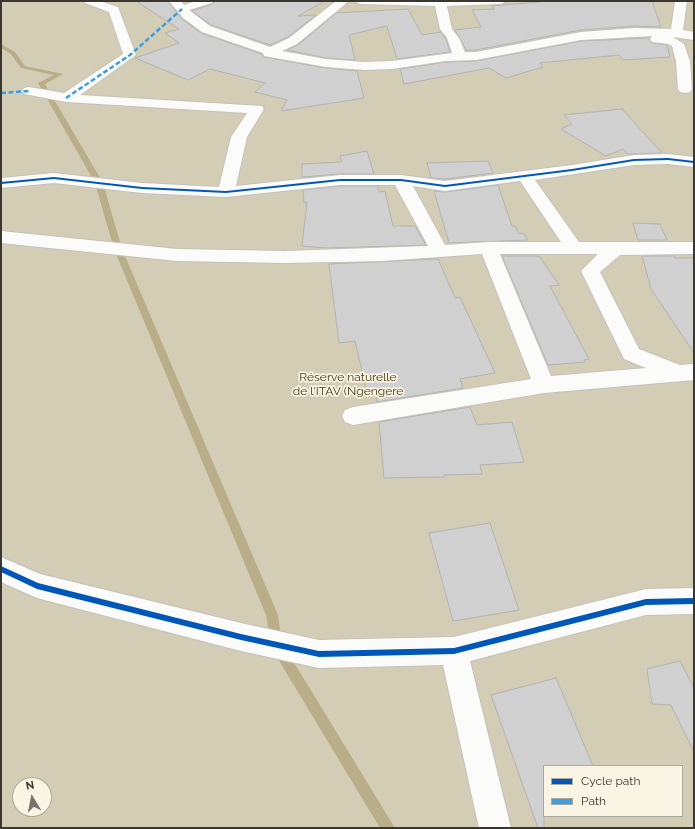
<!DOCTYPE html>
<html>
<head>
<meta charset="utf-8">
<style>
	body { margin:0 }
	#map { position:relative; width:695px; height:829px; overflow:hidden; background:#e6e4db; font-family:Raleway,sans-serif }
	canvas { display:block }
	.frame { position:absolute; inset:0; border:2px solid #393730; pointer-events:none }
	.legend { position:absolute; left:543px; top:765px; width:140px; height:52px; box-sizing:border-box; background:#f9f4e3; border:1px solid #aca89b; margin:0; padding:5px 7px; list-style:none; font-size:12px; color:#393730 }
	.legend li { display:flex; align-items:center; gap:8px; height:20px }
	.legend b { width:20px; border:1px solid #aca89b }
	.north { position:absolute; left:12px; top:777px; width:40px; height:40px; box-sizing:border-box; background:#f9f4e3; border:1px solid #aca89b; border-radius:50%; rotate:350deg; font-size:11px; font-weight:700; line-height:16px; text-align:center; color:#393730 }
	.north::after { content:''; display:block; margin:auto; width:14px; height:18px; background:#76746c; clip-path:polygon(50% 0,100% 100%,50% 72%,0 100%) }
</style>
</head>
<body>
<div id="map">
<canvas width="695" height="829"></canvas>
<div class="frame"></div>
<ul class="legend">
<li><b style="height:5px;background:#0057b8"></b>Cycle path</li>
<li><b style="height:5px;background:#3e9ee1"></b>Path</li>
</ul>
<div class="north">N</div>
</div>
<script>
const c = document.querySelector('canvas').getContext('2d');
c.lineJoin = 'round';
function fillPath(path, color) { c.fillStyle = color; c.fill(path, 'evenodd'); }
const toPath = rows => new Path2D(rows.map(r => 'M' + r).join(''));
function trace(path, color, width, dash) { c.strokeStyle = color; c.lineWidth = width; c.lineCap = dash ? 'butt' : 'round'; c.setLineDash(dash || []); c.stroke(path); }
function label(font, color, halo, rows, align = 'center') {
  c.font = font + ' Raleway,sans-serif'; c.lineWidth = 3.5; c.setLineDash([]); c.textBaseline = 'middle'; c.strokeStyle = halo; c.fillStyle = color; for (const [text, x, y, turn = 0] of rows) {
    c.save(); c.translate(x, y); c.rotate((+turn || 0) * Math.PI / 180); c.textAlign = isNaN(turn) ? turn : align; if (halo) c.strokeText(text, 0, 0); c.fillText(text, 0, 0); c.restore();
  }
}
const green = toPath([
	[1,1,694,1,694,828,1,828],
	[544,766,682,766,682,816,544,816],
	[20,785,44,785,44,809,20,809]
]);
const stream = toPath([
	[1,44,15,52,25,66,63,74,45,84,103,183,122,249,278,615,282,643,395,828,380,828,272,649,266,615,114,249,95,183,38,83,54,75,21,68,11,54,1,48,1,44]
]);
const building = toPath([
	[136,1,168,1,182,19,201,33,262,54,264,57,326,68,357,71,364,98,281,111,287,100,255,92,265,83,210,69,188,80,135,58,179,43,165,33,179,29,136,1],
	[216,1,325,1,298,16,316,15,288,37,270,45,211,25,192,11,212,4,216,1],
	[548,1,652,1,661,27,635,26,581,30,476,50,466,50,455,30,481,27,472,10,495,9,492,6,548,1],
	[408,9,422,35,441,32,446,39,450,52,397,59,387,26,349,35,355,60,326,58,287,50,298,45,336,13,408,9],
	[649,38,652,43,667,45,670,57,623,60,619,55,540,63,543,67,506,78,489,68,404,84,400,69,446,62,476,61,581,41,649,38],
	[622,109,662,153,628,154,623,149,606,156,561,129,572,124,564,115,622,109],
	[367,151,374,174,340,174,302,177,302,164,342,162,340,156,367,151],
	[488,161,493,173,445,179,431,178,427,163,488,161],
	[498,185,512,226,515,226,519,234,523,233,528,240,449,243,434,191,445,192,498,185],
	[340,186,378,186,379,192,385,191,393,226,415,226,426,245,327,248,302,246,307,202,304,203,303,190,340,186],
	[633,223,660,224,667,240,638,240,633,223],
	[502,256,539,256,559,285,550,286,589,359,584,360,585,362,548,365,502,256],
	[642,256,674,256,675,258,694,258,694,353,651,289,642,256],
	[438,259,455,298,460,297,495,373,460,379,463,388,377,402,376,395,368,396,355,341,339,343,329,264,438,259],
	[470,407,477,425,512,422,524,462,480,465,482,474,444,475,444,477,384,478,379,422,470,407],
	[490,523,519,610,453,621,429,533,490,523],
	[680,661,694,688,694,752,671,705,652,704,647,669,680,661],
	[556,678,593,766,544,766,544,828,538,828,491,695,556,678]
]);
const minor = toPath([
	[83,1,100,1,118,7,136,55,80,95,262,106,264,109,247,137,236,186,340,175,401,175,445,181,572,165,634,155,668,154,694,157,694,167,668,164,634,165,535,180,579,242,694,242,694,254,620,255,600,272,639,349,680,365,694,364,694,380,544,393,353,425,345,422,342,416,345,410,353,407,531,379,482,254,382,261,285,263,177,261,1,243,1,231,177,249,285,251,428,246,395,185,340,185,226,197,142,193,54,183,1,188,1,178,54,173,142,183,219,187,231,137,247,113,66,102,24,94,22,91,24,88,29,87,64,93,123,54,109,12,85,3,83,1],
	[520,181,561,242,489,242,445,245,413,186,445,191,520,181],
	[500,254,598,254,581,271,624,359,646,368,551,376,500,254],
	[169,1,181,1,184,5,196,1,214,1,212,3,189,10,210,26,270,47,289,38,336,1,349,1,297,44,282,51,326,59,364,62,392,61,452,53,447,38,440,29,435,6,360,4,354,1,507,1,501,4,447,6,452,29,459,38,465,52,476,52,581,32,635,28,671,29,675,1,687,1,683,30,694,32,694,40,673,37,684,44,690,61,692,89,690,92,685,93,680,92,678,89,676,61,672,46,668,44,652,42,650,39,652,36,581,40,476,60,446,61,392,69,364,70,326,67,264,56,263,53,202,32,183,18,169,1],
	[1,557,40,574,241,623,319,640,454,637,646,589,694,588,694,614,646,615,470,661,511,828,479,828,443,665,319,668,241,651,37,598,1,582,1,557]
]);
const quiet = toPath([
	[1,93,29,91],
	[66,98,130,55,182,9]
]);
const cycleway = toPath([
	[668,158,694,161,694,163,668,160,634,161,572,171,445,187,401,181,340,181,226,193,142,189,54,179,1,184,1,182,54,177,142,187,226,191,340,179,401,179,445,185,572,169,634,159,668,158],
	[1,566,38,583,241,634,319,651,454,648,646,599,694,598,694,604,646,605,454,654,319,657,241,640,37,589,1,572,1,566]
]);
const parkNames = [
	["Réserve naturelle",348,377],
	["de l'ITAV (Ngengere",348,391]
];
fillPath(green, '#d4cdb5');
fillPath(stream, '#b9ae88');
fillPath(building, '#cfd0cf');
trace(building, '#b3b5b3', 1);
trace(minor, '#c4c2bb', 2);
fillPath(minor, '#fbfbfa');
trace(quiet, '#3e9ee1', 2.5, [5, 2.5]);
fillPath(cycleway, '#0057b8');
label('12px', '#453a10', '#f9f4e3', parkNames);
</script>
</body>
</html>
